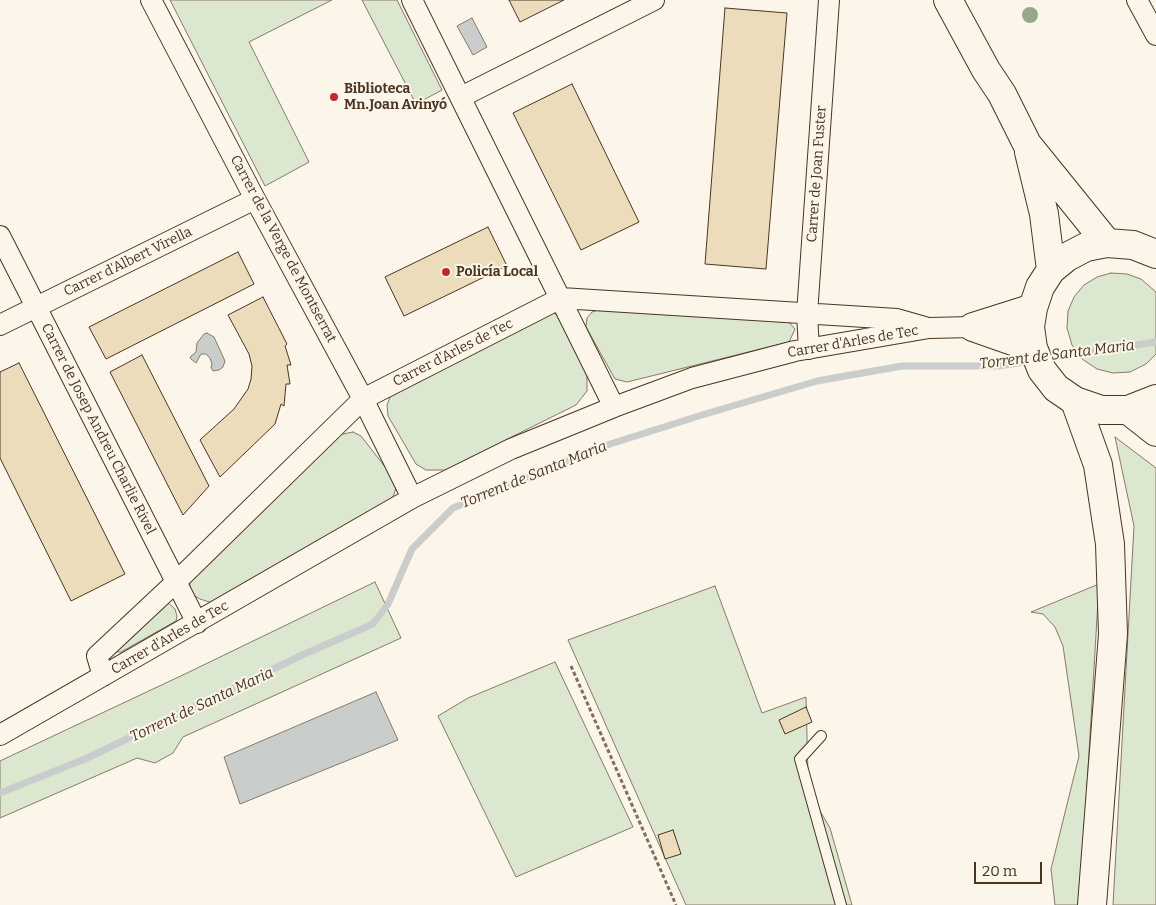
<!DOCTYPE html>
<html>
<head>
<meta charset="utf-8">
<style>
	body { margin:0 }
	#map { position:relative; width:1156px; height:905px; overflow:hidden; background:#fbf6e9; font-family:Bitter,serif }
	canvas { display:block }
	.scale { position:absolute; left:974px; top:862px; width:68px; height:22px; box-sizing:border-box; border:2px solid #4a3520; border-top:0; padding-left:6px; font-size:15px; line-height:18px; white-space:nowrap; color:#4a3520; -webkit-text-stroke:4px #fbf6e9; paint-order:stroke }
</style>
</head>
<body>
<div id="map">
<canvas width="1156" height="905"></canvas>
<div class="scale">20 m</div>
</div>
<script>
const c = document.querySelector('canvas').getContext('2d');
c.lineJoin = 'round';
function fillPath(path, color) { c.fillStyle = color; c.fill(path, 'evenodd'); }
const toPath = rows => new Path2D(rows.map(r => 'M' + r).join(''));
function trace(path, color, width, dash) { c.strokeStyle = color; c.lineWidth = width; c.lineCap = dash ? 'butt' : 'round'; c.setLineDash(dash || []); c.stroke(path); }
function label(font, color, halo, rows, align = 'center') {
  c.font = font + ' Bitter,serif'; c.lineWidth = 4; c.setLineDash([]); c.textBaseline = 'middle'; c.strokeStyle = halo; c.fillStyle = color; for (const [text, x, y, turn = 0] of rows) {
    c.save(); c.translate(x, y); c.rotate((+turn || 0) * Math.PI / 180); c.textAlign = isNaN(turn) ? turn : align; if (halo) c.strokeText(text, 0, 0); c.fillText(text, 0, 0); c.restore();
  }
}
const green = toPath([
	[170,0,332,0,249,42,309,162,265,186,170,0],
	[362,0,397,0,442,90,416,104,362,0],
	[1111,273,1127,274,1141,279,1156,292,1156,354,1146,364,1130,372,1113,373,1097,369,1082,359,1072,345,1067,328,1068,311,1074,297,1084,285,1097,277,1111,273],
	[598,310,788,321,795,329,789,342,627,382,615,379,586,327,587,318,592,312,598,310],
	[554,313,562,319,587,376,587,391,576,405,445,470,426,470,416,464,388,416,387,405,392,392,546,314,554,313],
	[353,432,361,436,389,472,396,488,393,497,383,505,212,603,200,599,195,596,191,592,189,579,334,436,353,432],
	[1115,437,1156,468,1156,905,1113,905,1134,526,1115,437],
	[375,582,401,638,183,737,173,753,155,763,137,758,0,818,0,761,187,673,375,582],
	[1099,584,1080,905,1055,905,1051,869,1079,756,1063,646,1055,627,1043,614,1031,612,1099,584],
	[715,586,762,713,806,697,808,775,820,811,830,828,852,905,686,905,568,640,715,586],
	[167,602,175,609,177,616,176,621,121,652,116,652,167,602],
	[555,662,633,827,516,877,438,716,468,698,555,662]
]);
const water = toPath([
	[472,18,487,47,473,55,457,26,472,18],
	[207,333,214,337,225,361,223,367,219,370,213,371,211,367,212,364,210,358,206,354,201,354,196,363,191,359,190,357,196,352,197,343,204,334,207,333],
	[376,692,398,740,240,804,224,757,376,692]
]);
const stream = toPath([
	[1043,359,1156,342],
	[0,793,85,759,300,656,373,624,388,604,412,549,453,508,607,445,702,415,817,381,902,366,998,366,1032,361]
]);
const building = toPath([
	[509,0,564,0,520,22,509,0],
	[725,8,787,13,766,269,705,264,725,8],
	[572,84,639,222,581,250,513,113,572,84],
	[488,227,507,266,404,316,385,277,488,227],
	[238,252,254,284,106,359,89,327,238,252],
	[263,297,287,344,285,346,291,365,287,365,290,384,286,384,284,406,281,404,275,424,220,477,200,440,234,409,248,389,251,379,252,366,249,354,228,315,263,297],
	[142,355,209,486,183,515,110,372,142,355],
	[19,363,125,574,71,601,0,458,0,372,19,363],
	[806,707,812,722,785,734,779,720,806,707],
	[673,830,681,854,665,859,658,835,673,830]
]);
const path = toPath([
	[571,666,676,905]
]);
const service = toPath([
	[821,736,800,759,841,905]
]);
const minor = toPath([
	[151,0,255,199,363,399,412,498],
	[412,0,614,407],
	[1137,0,1156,35],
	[461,97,654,0],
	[0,236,197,623],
	[0,325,255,199],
	[809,349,807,314,829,0],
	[103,676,97,656,176,582,363,399,561,298,897,319,925,327],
	[0,735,412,498,511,449,614,407,692,378,795,351,929,328,973,327]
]);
const secondary = toPath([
	[1075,401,1098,465,1110,544,1113,634,1092,905]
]);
const primary = toPath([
	[948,0,986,70,1002,94,1027,144,1107,243],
	[1029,152,1044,214,1051,270],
	[1156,254,1133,245,1107,243,1086,247,1067,257,1051,270,1040,287,1033,308,1030,327,1033,348,1042,370,1056,388,1075,401,1101,410,1128,410,1156,399],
	[973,327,1033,348],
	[973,327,1033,308]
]);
const trunk = toPath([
	[1128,410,1156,432]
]);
const trees = [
	[1030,15]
];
const markers = [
	[334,97,5,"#c62828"],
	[446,272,5,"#c62828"]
];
const poiNames = [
	["Biblioteca",344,89],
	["Mn.Joan Avinyó",344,105],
	["Policía Local",456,272]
];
const streetNames = [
	["Carrer de Joan Fuster",817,174,-86],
	["Carrer de la Verge de Montserrat",283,249,62],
	["Carrer d'Albert Virella",128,262,-26],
	["Carrer d'Arles de Tec",853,342,-10],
	["Carrer d'Arles de Tec",453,353,-27],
	["Carrer de Josep Andreu Charlie Rivel",98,429,63],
	["Carrer d'Arles de Tec",170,638,-30]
];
const waterNames = [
	["Torrent de Santa Maria",1057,355,-7],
	["Torrent de Santa Maria",534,475,-22],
	["Torrent de Santa Maria",202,705,-25]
];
fillPath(green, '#dce7d0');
trace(green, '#887966', 1);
fillPath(water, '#c9cecd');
trace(water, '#887966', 1);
trace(stream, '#c9cecd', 7);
fillPath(building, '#ecdcbc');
trace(building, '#4a3520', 1);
trace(service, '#4a3520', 12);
trace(minor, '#4a3520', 22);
trace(secondary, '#4a3520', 30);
trace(primary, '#4a3520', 30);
trace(trunk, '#4a3520', 30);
trace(path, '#7f6f5c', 3, [4, 2.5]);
trace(service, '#fbf6e9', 10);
trace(minor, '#fbf6e9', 20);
trace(secondary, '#fbf6e9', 28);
trace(primary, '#fbf6e9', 28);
trace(trunk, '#fbf6e9', 28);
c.fillStyle = '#96a887';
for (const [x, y] of trees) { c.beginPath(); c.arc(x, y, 8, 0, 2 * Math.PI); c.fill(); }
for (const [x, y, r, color] of markers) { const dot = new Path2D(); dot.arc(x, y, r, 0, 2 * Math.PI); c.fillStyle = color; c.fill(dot); trace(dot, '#fbf6e9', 2); }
label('bold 14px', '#4a3520', '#fbf6e9', poiNames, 'left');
label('14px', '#4a3520', '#fbf6e9', streetNames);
label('italic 15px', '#4a3520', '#fbf6e9', waterNames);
</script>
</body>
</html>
